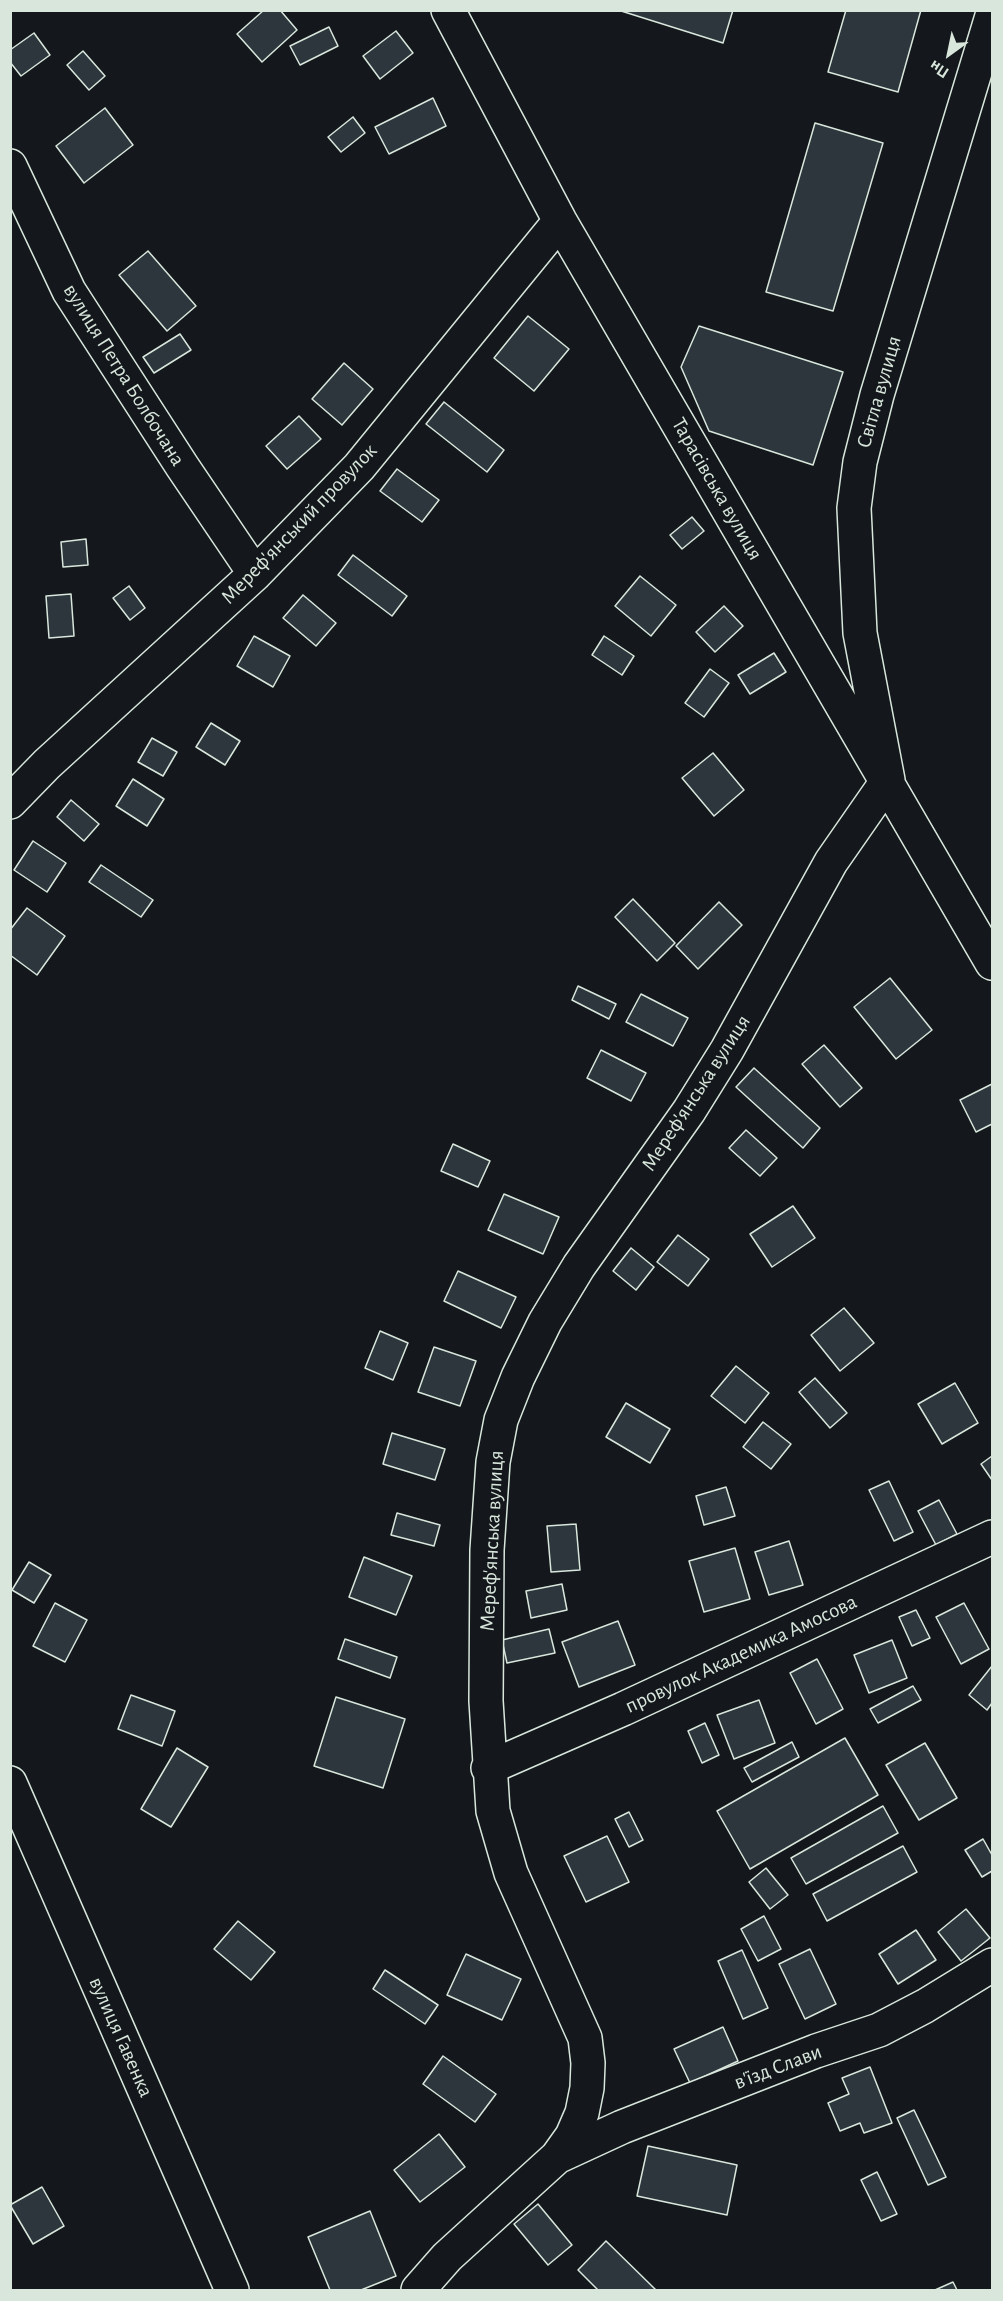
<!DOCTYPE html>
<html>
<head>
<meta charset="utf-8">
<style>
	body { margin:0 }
	#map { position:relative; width:1003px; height:2301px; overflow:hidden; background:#14181c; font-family:"Alegreya Sans",sans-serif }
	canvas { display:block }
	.frame { position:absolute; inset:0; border:12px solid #d8e6dc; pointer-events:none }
	.north { position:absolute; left:919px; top:24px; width:60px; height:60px; -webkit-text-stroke:4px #14181c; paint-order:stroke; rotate:213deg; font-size:16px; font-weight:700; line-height:24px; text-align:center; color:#d8e6dc }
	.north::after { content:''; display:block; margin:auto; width:21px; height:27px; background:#d8e6dc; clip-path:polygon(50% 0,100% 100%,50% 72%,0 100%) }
</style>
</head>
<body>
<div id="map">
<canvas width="1003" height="2301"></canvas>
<div class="frame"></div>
<div class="north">Пн</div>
</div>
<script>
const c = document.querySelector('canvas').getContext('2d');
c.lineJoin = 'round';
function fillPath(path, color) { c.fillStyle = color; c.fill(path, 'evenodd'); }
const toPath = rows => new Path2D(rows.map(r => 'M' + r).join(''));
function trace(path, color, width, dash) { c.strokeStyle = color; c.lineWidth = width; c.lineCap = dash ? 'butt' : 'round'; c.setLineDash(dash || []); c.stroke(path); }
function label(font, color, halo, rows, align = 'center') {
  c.font = font + ' "Alegreya Sans",sans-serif'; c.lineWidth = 4.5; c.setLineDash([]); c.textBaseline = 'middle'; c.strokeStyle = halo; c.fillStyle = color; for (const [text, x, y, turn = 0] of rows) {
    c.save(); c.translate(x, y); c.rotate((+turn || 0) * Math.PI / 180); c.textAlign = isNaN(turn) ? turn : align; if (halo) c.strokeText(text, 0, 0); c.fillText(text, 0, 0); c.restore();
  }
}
const building = toPath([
	[264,10,280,10,297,30,262,62,237,34,264,10],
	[618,10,733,10,723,43,618,10],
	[846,10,921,10,898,92,828,72,846,10],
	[329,27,338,46,300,65,290,46,329,27],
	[396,31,413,53,380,79,363,56,396,31],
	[34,33,50,55,21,76,10,62,10,50,34,33],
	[83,51,105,76,89,90,67,65,83,51],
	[433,98,446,126,389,154,375,127,433,98],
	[105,108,133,145,84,183,56,146,105,108],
	[353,117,365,133,341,152,328,137,353,117],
	[815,123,883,143,833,311,766,292,815,123],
	[148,251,196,306,167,331,119,275,148,251],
	[528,316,569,349,534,391,494,358,528,316],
	[699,326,843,372,813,465,709,431,681,367,699,326],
	[180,334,191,350,154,373,143,357,180,334],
	[344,363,373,389,342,425,312,399,344,363],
	[444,402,504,450,487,472,426,424,444,402],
	[299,416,321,439,287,469,266,446,299,416],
	[397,469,439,500,422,522,380,491,397,469],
	[692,517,704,531,682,549,670,535,692,517],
	[86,539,88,565,63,567,61,542,86,539],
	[353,555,407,596,392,616,338,575,353,555],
	[640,576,676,605,651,636,615,606,640,576],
	[129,586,145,608,130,620,113,598,129,586],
	[71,594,74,636,49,638,46,596,71,594],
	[303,595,336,623,316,646,283,618,303,595],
	[724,606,743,626,715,652,696,632,724,606],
	[254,636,290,656,273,687,237,666,254,636],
	[604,636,634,656,622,675,592,655,604,636],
	[774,653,786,672,750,694,738,675,774,653],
	[710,669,729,683,704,717,685,703,710,669],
	[211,723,240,741,225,765,196,747,211,723],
	[152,738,177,752,163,776,138,762,152,738],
	[713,753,744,790,714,816,682,778,713,753],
	[133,779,164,799,147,826,116,806,133,779],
	[71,800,99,824,84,841,57,817,71,800],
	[33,841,66,863,47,892,14,870,33,841],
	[101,865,153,900,141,917,89,882,101,865],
	[633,899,675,943,657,961,615,917,633,899],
	[719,902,742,925,698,969,676,946,719,902],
	[27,908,65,936,37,975,10,955,10,930,27,908],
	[890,978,932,1030,896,1059,854,1007,890,978],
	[578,986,616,1004,609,1019,572,1000,578,986],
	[641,994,688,1018,673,1046,626,1022,641,994],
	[824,1045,862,1088,840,1107,802,1064,824,1045],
	[601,1050,646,1073,631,1101,587,1078,601,1050],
	[754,1068,820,1128,803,1148,736,1087,754,1068],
	[992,1084,992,1124,976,1132,960,1100,992,1084],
	[746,1130,777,1158,760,1176,729,1148,746,1130],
	[453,1144,490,1161,478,1187,441,1171,453,1144],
	[504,1194,559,1217,543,1254,488,1230,504,1194],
	[793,1206,815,1238,772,1267,750,1234,793,1206],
	[678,1235,709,1259,688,1286,657,1262,678,1235],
	[631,1248,654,1267,636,1290,613,1271,631,1248],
	[458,1271,516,1297,501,1328,444,1301,458,1271],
	[844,1308,874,1343,840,1371,811,1335,844,1308],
	[380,1331,408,1343,393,1380,365,1368,380,1331],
	[434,1347,476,1361,460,1406,418,1392,434,1347],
	[736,1366,769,1393,745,1423,711,1396,736,1366],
	[815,1378,847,1413,830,1428,799,1392,815,1378],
	[955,1383,978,1423,942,1444,918,1404,955,1383],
	[626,1403,670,1429,650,1463,606,1437,626,1403],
	[763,1422,791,1444,771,1469,743,1447,763,1422],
	[392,1433,445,1449,435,1480,383,1464,392,1433],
	[992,1456,992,1480,981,1464,992,1456],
	[889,1481,913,1532,894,1541,869,1490,889,1481],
	[726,1487,735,1516,704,1525,696,1496,726,1487],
	[939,1500,957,1534,936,1545,918,1511,939,1500],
	[397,1513,440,1525,434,1546,391,1535,397,1513],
	[576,1524,580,1570,551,1572,547,1526,576,1524],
	[789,1541,803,1585,769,1595,755,1552,789,1541],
	[735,1548,750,1599,704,1612,689,1561,735,1548],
	[364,1557,412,1576,396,1615,349,1597,364,1557],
	[29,1562,51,1575,34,1603,12,1590,29,1562],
	[562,1584,567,1610,531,1618,526,1591,562,1584],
	[55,1603,87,1620,65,1662,33,1646,55,1603],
	[964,1603,989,1649,961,1664,936,1617,964,1603],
	[916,1610,930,1638,912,1646,899,1617,916,1610],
	[618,1621,635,1665,579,1687,562,1642,618,1621],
	[549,1629,555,1653,507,1663,502,1640,549,1629],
	[345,1639,397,1657,390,1678,338,1659,345,1639],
	[892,1640,907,1678,869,1693,854,1655,892,1640],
	[817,1659,843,1709,816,1724,790,1673,817,1659],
	[992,1666,992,1703,987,1710,969,1695,992,1666],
	[913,1686,921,1700,878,1723,870,1709,913,1686],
	[131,1695,175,1711,162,1746,118,1729,131,1695],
	[336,1697,405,1719,383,1788,314,1766,336,1697],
	[759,1700,775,1743,734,1759,717,1715,759,1700],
	[705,1723,719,1755,702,1763,688,1731,705,1723],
	[845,1738,878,1795,750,1869,717,1811,845,1738],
	[792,1742,799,1757,752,1782,744,1768,792,1742],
	[925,1743,957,1798,919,1820,886,1765,925,1743],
	[177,1748,208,1767,171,1827,141,1809,177,1748],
	[883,1806,898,1833,806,1884,791,1858,883,1806],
	[629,1812,643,1840,629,1847,615,1819,629,1812],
	[607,1836,629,1882,586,1902,564,1856,607,1836],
	[983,1839,992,1855,992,1871,982,1877,965,1850,983,1839],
	[903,1846,917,1872,827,1921,813,1894,903,1846],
	[766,1868,788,1895,770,1909,749,1882,766,1868],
	[966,1909,990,1938,961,1961,938,1932,966,1909],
	[764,1916,781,1949,758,1961,741,1929,764,1916],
	[238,1921,275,1952,251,1980,214,1949,238,1921],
	[916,1930,936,1960,898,1984,879,1954,916,1930],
	[810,1949,836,2004,805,2019,779,1964,810,1949],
	[742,1950,768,2008,743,2019,718,1961,742,1950],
	[466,1954,521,1979,502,2020,447,1995,466,1954],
	[385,1970,438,2005,425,2024,373,1989,385,1970],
	[723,2027,738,2061,690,2083,674,2049,723,2027],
	[443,2056,496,2094,475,2122,423,2084,443,2056],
	[870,2067,892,2123,864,2133,860,2123,840,2131,828,2103,849,2094,842,2078,870,2067],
	[914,2110,946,2177,928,2185,897,2118,914,2110],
	[439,2134,465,2167,420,2202,394,2170,439,2134],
	[648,2146,737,2165,727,2215,637,2196,648,2146],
	[877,2172,897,2214,881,2221,861,2180,877,2172],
	[42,2187,64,2226,33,2244,10,2205,42,2187],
	[538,2204,572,2245,548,2265,514,2224,538,2204],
	[370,2211,396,2276,361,2290,330,2290,308,2237,370,2211],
	[606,2241,656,2290,598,2290,578,2270,606,2241],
	[953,2282,957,2290,935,2290,953,2282]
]);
const minor = toPath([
	[448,10,560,221,992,963],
	[10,166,69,291,182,466,255,574],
	[10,802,47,764,255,574,359,467,560,221],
	[488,1768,623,1709,992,1537],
	[10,1783,232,2290],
	[557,2157,622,2127,816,2051,879,2030,925,2006,992,1965],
	[418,2290,447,2257,557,2157,572,2136,582,2113,587,2088,588,2063,585,2038,511,1873,493,1811,486,1701,487,1550,493,1462,501,1420,518,1377,545,1322,579,1266,689,1111,727,1050,831,862,888,780,860,633,854,508,860,462,877,395,992,16]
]);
const streetNames = [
	["вулиця Петра Болбочана",124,375,58],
	["Світла вулиця",879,392,-74],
	["Тарасівська вулиця",717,489,60],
	["Мереф'янський провулок",299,524,-46],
	["Мереф'янська вулиця",696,1093,-57],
	["Мереф'янська вулиця",492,1541,-87],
	["провулок Академика Амосова",741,1654,-25],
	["вулиця Гавенка",121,2037,66],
	["в'їзд Слави",778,2067,-21]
];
fillPath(building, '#2c363c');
trace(building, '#d8e6dc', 1.5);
trace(minor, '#d8e6dc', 36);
trace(minor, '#14181c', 33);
label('21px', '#d8e6dc', '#14181c', streetNames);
</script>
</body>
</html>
